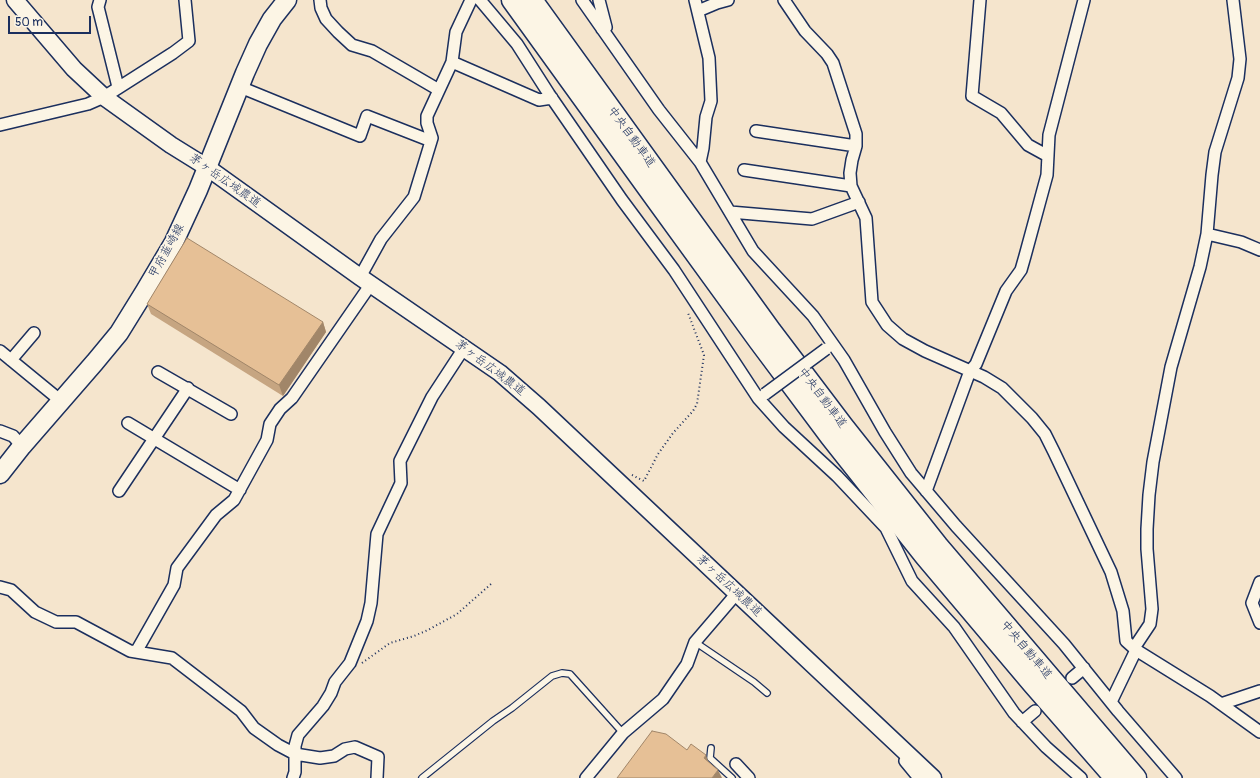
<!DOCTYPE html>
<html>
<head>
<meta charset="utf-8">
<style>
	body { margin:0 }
	#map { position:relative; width:1260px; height:778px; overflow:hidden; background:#f5e5cd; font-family:Pangolin,sans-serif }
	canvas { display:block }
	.scale { position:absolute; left:8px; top:16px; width:83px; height:18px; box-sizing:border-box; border:2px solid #1b2f5e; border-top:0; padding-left:5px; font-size:12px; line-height:14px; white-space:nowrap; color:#1b2f5e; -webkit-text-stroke:3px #fcf5e5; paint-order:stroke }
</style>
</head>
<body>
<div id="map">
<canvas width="1260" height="778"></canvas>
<div class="scale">50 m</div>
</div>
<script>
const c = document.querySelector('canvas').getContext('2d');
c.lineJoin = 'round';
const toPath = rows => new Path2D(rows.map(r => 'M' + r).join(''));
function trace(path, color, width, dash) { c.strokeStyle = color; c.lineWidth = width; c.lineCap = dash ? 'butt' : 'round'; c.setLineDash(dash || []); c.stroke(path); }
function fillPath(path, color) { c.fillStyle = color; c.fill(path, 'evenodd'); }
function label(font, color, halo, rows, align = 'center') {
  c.font = font + ' Pangolin,"Klee One",sans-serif'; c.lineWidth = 3; c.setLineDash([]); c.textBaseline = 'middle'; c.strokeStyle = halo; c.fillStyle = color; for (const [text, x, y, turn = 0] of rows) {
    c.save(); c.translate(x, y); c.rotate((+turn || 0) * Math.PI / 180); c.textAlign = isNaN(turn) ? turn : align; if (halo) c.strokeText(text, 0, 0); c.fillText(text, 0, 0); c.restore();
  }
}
const path = toPath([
	[632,475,644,481,658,454,673,433,693,411,697,404,704,355,688,313],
	[362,663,390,643,414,636,428,630,457,614,491,584]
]);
const lane = toPath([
	[695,642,754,682,767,693],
	[711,748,710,758,732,778],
	[422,778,493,721,512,708,552,676,562,673,570,674,623,733]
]);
const street = toPath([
	[100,0,98,7,118,87],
	[320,0,321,8,326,19,338,32,352,45,372,51,439,90],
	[480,0,517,44,549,94,622,200,674,270,758,398,784,427,837,476,886,528,912,581,954,627,1014,713,1046,747,1081,778],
	[582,0,659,110,700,162,753,251,813,316,844,360,885,432,911,473,956,526,1064,644,1118,711,1176,778],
	[599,0,606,27,602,29],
	[695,0,709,58,711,101,706,117,703,148,700,162],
	[784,0,805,31,827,54,833,63,856,134,856,146,852,160,850,173,851,186,866,218,872,302,887,325,903,339,925,351,984,377,1002,388,1032,418,1045,434,1054,452,1111,572,1123,611,1126,641,1136,650,1210,696,1260,732],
	[980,0,972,96,1001,113,1028,145,1048,156],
	[698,11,717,3,728,0],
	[452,62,539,100,552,98],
	[240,87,360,136,367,116,431,141],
	[0,125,88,104,104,97,173,53,189,41,185,0],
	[756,131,856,146],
	[744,170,851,186],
	[730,212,812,219,859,202],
	[1207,234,1241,242,1260,250],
	[360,277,381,239,414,197,432,138,427,123,427,116,452,62,456,32,471,0],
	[0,351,61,401],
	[11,360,34,333],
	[158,372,231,414],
	[128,423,240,490],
	[0,431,13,436,22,446],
	[119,491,188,388],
	[926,491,970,371,976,364,1006,291,1021,270,1025,256,1047,175,1049,135,1084,0],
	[1260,582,1252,603,1260,623],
	[0,587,11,590,35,612,56,622,76,622,130,651,172,658,241,711,254,728,278,745,295,754,320,758,334,756,345,749,355,747,378,757,377,778],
	[1134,648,1150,624,1152,609,1147,549,1147,529,1149,495,1153,462,1171,367,1200,267,1207,234,1212,175,1215,152,1238,78,1240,59,1233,0],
	[136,652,174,585,177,568,216,515,234,500,267,440,270,424,280,409,292,398,371,284],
	[1072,678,1084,668],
	[1111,702,1136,650],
	[1221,704,1260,691],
	[1022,722,1035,711],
	[906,759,905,761,919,778],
	[736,764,749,778],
	[293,778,295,772,295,746,298,735,323,706,331,693,335,682,350,663,367,621,371,603,377,534,401,483,400,461,432,397,464,348],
	[586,778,623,733,663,699,687,664,695,642,737,593]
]);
const secondary = toPath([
	[15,0,74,69,104,97,171,145,208,168,360,277,500,373,539,407,933,778]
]);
const primary = toPath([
	[0,474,22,446,95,362,119,333,145,291,174,242,198,190,245,73,258,44,272,19,287,0]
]);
const highway = toPath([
	[512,0,655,198,759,341,830,436,925,556,1033,684,1115,778],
	[532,0,771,331,843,426,938,546,1136,778]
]);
const streetBridge = toPath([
	[765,394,826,349]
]);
const wall = toPath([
	[147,304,323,322,326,332,283,396,151,314]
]);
const shadedWall = toPath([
	[323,322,326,332,283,396,279,385],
	[706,755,711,769,704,758],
	[718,770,722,778,712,778]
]);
const building = toPath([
	[187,238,323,322,279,385,147,304,187,238],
	[652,731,666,734,687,750,691,744,706,755,704,758,718,770,712,778,617,778,652,731]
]);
const streetNames = [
	["中央自動車道",631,137,54],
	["茅ヶ岳広域農道",225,181,35],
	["甲府韮崎線",167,251,-61],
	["茅ヶ岳広域農道",490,368,37],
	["中央自動車道",822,398,53],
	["茅ヶ岳広域農道",729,586,43],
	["中央自動車道",1026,650,50]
];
trace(lane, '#1b2f5e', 8);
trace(street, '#1b2f5e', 14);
trace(secondary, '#1b2f5e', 19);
trace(primary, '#1b2f5e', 21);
trace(highway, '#1b2f5e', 23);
trace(path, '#1b2f5e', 2, [1, 3]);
trace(lane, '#fcf5e5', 5.5);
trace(street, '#fcf5e5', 11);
trace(secondary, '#fcf5e5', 16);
trace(primary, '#fcf5e5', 18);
trace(highway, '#fcf5e5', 20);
trace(streetBridge, '#1b2f5e', 14, []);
trace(streetBridge, '#fcf5e5', 11);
fillPath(wall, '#c6a581');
fillPath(shadedWall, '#a18669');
fillPath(building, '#e6c096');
trace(building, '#a18669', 1);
label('12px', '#1b2f5e', '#fcf5e5', streetNames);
</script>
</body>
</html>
